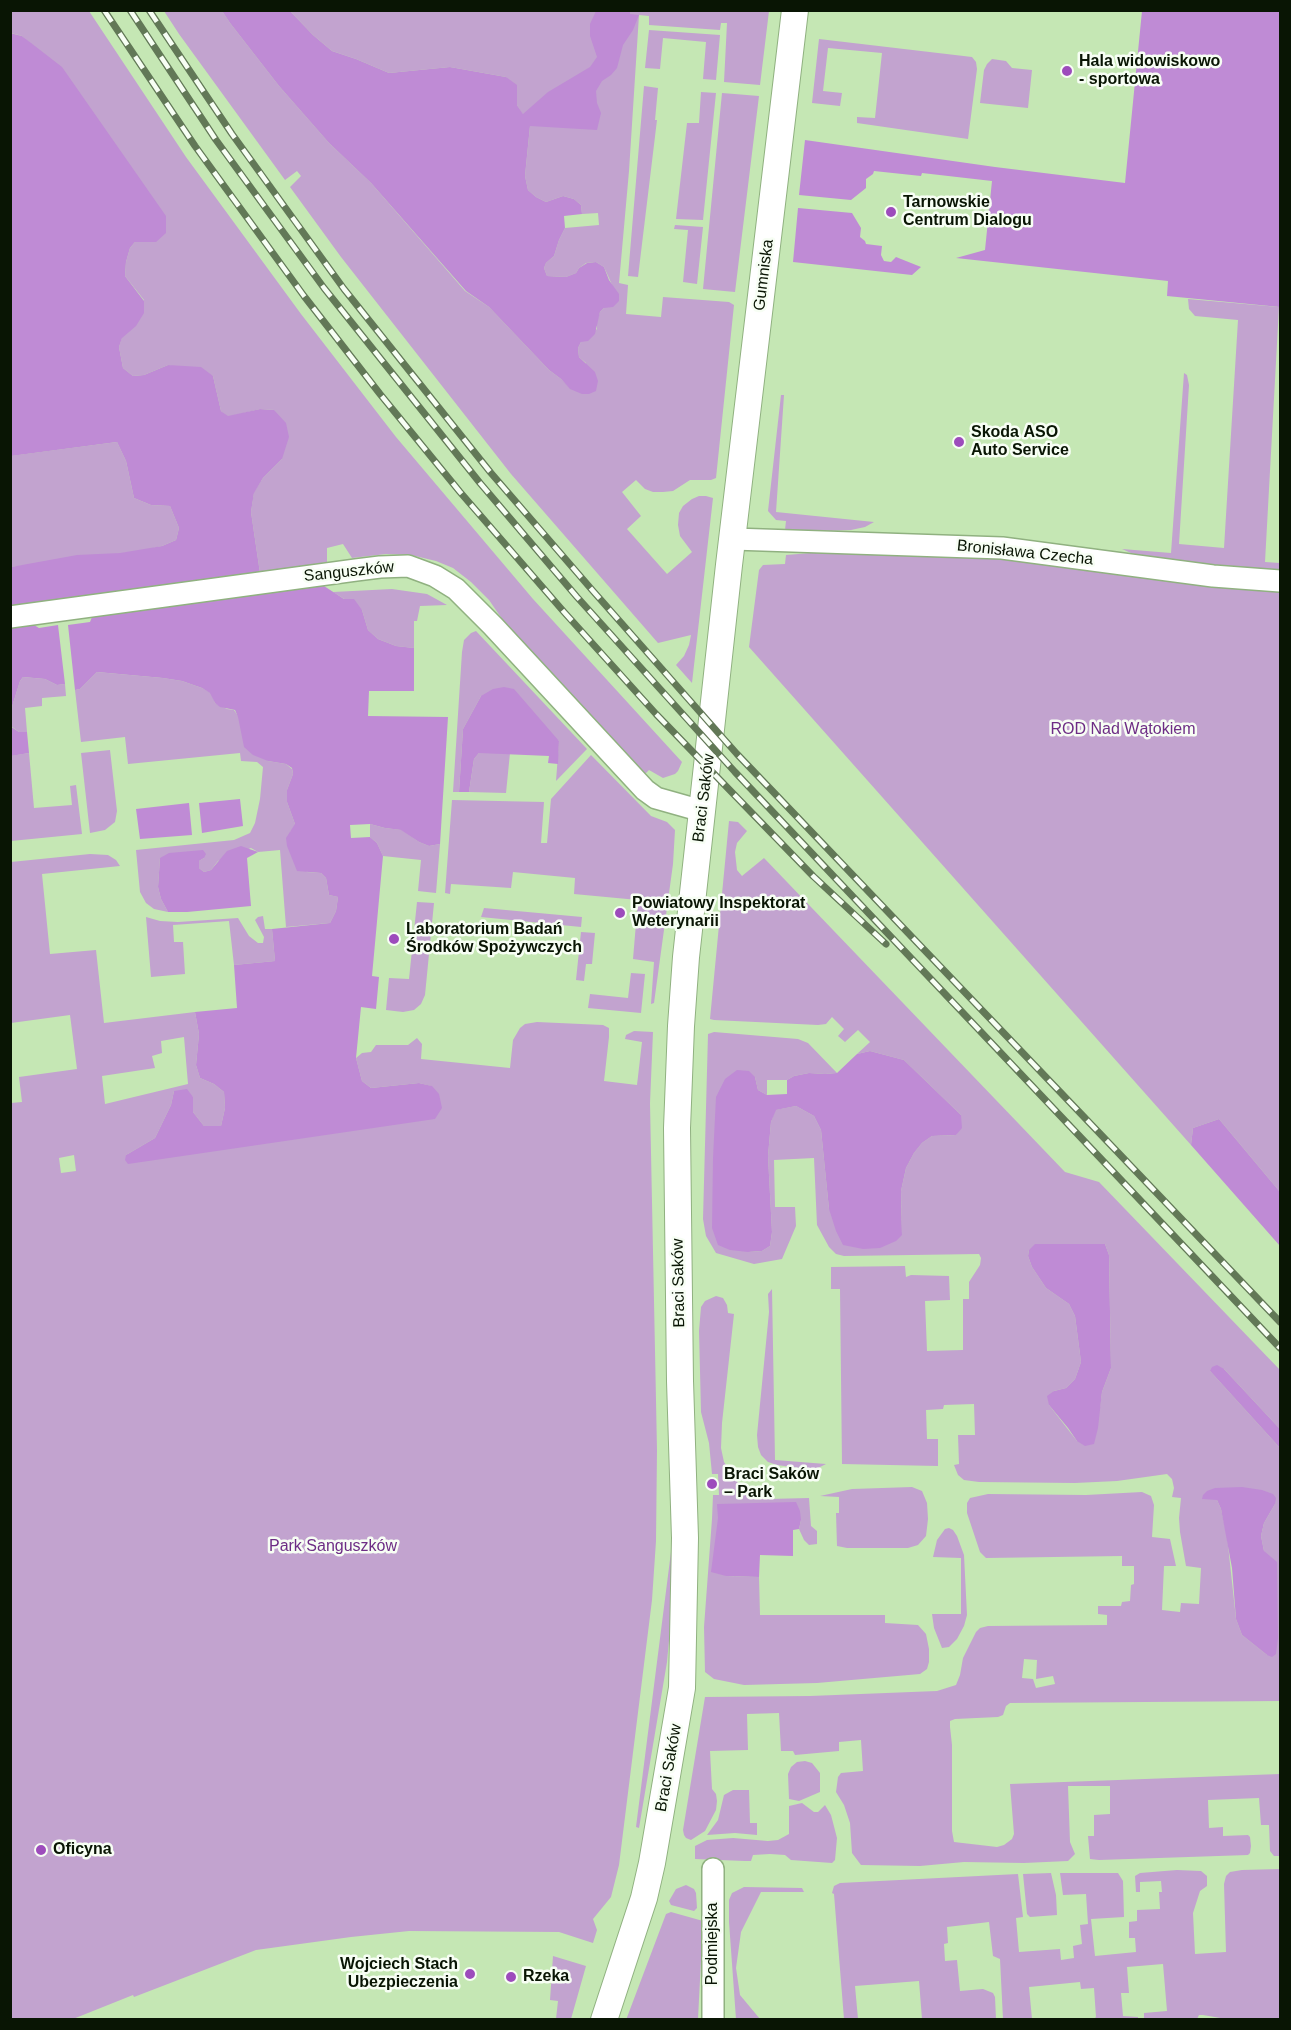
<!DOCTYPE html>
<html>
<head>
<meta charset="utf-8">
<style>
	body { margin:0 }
	#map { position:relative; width:1291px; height:2030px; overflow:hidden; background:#c5e7b4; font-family:Helvetica,sans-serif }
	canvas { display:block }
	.frame { position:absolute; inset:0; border:12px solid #091504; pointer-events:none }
</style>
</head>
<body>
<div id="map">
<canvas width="1291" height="2030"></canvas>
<div class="frame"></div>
</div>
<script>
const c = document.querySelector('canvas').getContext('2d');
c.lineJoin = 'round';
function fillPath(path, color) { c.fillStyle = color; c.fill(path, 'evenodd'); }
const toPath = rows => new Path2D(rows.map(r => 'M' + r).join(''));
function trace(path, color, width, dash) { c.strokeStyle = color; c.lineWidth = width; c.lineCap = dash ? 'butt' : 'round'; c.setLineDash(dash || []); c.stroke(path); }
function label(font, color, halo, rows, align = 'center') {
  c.font = font + ' Helvetica,sans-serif'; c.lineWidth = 5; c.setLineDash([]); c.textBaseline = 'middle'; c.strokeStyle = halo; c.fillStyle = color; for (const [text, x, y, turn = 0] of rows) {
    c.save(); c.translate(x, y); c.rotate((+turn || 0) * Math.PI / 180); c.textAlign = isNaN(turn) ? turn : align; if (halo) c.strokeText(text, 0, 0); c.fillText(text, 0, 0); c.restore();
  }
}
const green = toPath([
	[10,11,89,11,186,157,301,314,396,437,533,599,682,762,678,771,675,774,663,778,649,770,643,776,509,629,489,600,471,582,453,568,436,561,411,555,386,554,352,558,343,544,327,548,327,562,260,573,251,512,254,492,263,478,282,459,274,410,260,409,228,417,221,411,213,376,168,365,144,375,133,376,123,368,119,347,122,337,144,300,125,276,126,262,130,248,135,242,156,242,39,51,22,36,11,33],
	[164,11,222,11,230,23,279,86,329,143,371,183,465,291,489,307,549,370,561,379,570,388,586,363,579,357,578,348,581,342,597,329,597,321,600,312,604,308,613,287,604,267,596,262,586,263,579,268,576,273,566,277,547,276,544,268,546,263,554,256,559,240,565,228,599,225,598,213,582,214,581,205,574,199,563,196,546,202,536,197,528,190,525,176,530,126,517,105,506,77,450,67,389,73,356,59,332,51,313,35,290,11,769,11,760,85,724,82,727,23,721,23,720,30,649,25,649,16,639,15,629,171,619,283,628,285,626,314,661,317,663,297,729,302,734,305,716,478,711,480,690,480,673,491,663,492,653,492,645,489,636,480,622,492,641,516,627,529,667,574,692,552,680,536,678,525,679,513,683,506,692,499,699,496,706,496,713,498,692,683,676,665,684,656,689,645,691,635,658,643,511,474,341,257,290,187,301,176,297,171,285,180,179,34],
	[649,30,720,35,716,80,703,79,706,42,663,38,660,69,645,68],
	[819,39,972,57,976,62,977,69,968,139,857,123,857,117,875,118,882,53,828,48,823,91,842,93,840,106,812,103],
	[992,59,1006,61,1012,68,1032,70,1028,108,980,103,984,70,987,64],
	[644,86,658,88,655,120,657,120,638,277,628,276],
	[701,92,716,93,703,220,676,219,687,123,699,123],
	[722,93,759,96,735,292,703,289],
	[675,225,703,227,697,284,683,282,688,230,674,229],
	[1188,299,1279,307,1265,562,1280,563,1280,573,1152,558,1131,553,1122,549,1171,553,1184,373,1187,375,1189,385,1179,544,1224,548,1238,320,1195,316,1189,309],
	[781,395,784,395,776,512,874,522,865,527,851,530,823,531,785,530,786,521,776,520,768,511],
	[117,442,126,461,134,498,151,505,170,506,179,528,176,540,162,546,140,551,11,567,10,456],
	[823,552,1003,557,1280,587,1280,1192,1219,1119,1193,1128,1191,1145,749,647,759,570,763,565,785,564,786,555],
	[392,589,427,594,447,605,420,606,417,621,414,621,414,648,396,646,378,639,368,630,362,610,333,592],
	[476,631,587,749,556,781,559,741,481,696,463,729,459,792,453,792,462,652,464,640,471,633],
	[97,672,163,678,182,681,202,688,211,693,215,703,227,709,234,710,268,761,286,764,292,769,293,774,287,790,287,802,295,824,295,828,290,832,307,872,321,873,326,878,329,895,338,897,336,911,330,923,286,927,280,850,258,852,251,848,218,861,211,870,204,872,199,868,199,861,204,858,160,858,158,887,161,899,168,912,154,909,146,903,140,892,136,850,234,840,250,833,255,823,260,799,263,767,257,762,241,761,240,753,128,764,125,737,81,742,75,690,80,689],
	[23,677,45,679,57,685,65,684,66,696,42,698,42,706,25,708,27,732,19,732,11,726,11,710,20,681],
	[110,750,117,811,115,822,105,830,90,833,81,753],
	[29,753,34,808,72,805,70,786,76,785,82,834,11,841,10,756],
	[479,753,510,753,506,793,469,792,474,759],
	[591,755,651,816,667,822,675,830,673,864,654,1003,651,1004,654,962,633,959,638,900,574,894,575,878,513,872,511,888,451,884,450,894,445,893,452,800,544,802,541,843,547,843,551,799],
	[729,821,738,822,747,831,737,843,735,852,737,870,742,876,764,858,1065,1172,1099,1182,1280,1370,1280,1429,1224,1369,1210,1371,1280,1448,1280,1701,1010,1703,1006,1706,1003,1715,998,1717,955,1719,950,1721,950,1727,952,1745,952,1831,954,1842,997,1847,1004,1845,1012,1839,1014,1834,1010,1784,1280,1774,1280,1856,1274,1856,1270,1851,1269,1825,1261,1825,1259,1798,1208,1800,1209,1828,1223,1827,1223,1836,1248,1835,1250,1837,1251,1846,1250,1853,1248,1855,1099,1860,1090,1859,1088,1836,1094,1836,1094,1815,1110,1814,1110,1786,1068,1786,1070,1842,1075,1854,1068,1861,1024,1863,964,1862,920,1866,861,1865,852,1853,850,1823,844,1805,836,1792,838,1777,841,1773,863,1771,861,1740,839,1742,839,1751,795,1755,793,1751,781,1751,779,1713,747,1714,748,1750,710,1751,712,1789,716,1794,717,1801,716,1810,705,1831,691,1840,686,1838,684,1835,683,1830,705,1697,810,1696,937,1691,956,1685,960,1675,963,1658,976,1632,980,1628,988,1626,1107,1625,1107,1615,1098,1614,1098,1606,1121,1606,1122,1602,1130,1601,1131,1585,1134,1584,1134,1566,1122,1566,1122,1556,986,1558,980,1552,967,1513,967,1503,970,1498,988,1494,1086,1495,1142,1492,1151,1496,1154,1505,1152,1537,1170,1539,1176,1566,1164,1566,1162,1610,1180,1612,1181,1603,1199,1604,1201,1568,1186,1566,1180,1532,1179,1518,1181,1498,1172,1497,1174,1488,1172,1479,1167,1474,1117,1481,1075,1483,979,1482,964,1480,958,1475,954,1465,959,1464,958,1435,975,1435,974,1404,944,1405,943,1409,926,1410,927,1439,938,1439,938,1466,842,1464,840,1289,831,1289,831,1267,905,1266,906,1277,911,1275,949,1276,950,1300,925,1301,927,1351,963,1350,963,1299,969,1299,969,1282,980,1265,981,1258,979,1254,844,1256,836,1254,829,1247,817,1225,814,1158,774,1160,775,1207,795,1207,796,1226,782,1259,754,1264,716,1253,706,1236,703,1219,708,1034,714,1032,798,1039,808,1043,837,1073,825,1074,809,1073,794,1076,787,1080,767,1080,767,1095,758,1090,755,1077,749,1252,762,1251,770,1246,772,1232,768,1156,771,1122,775,1110,796,1106,814,1116,821,1130,829,1209,902,1235,901,1191,906,1168,914,1153,922,1143,932,1136,956,1135,961,1115,904,1060,870,1051,857,1054,870,1042,858,1030,845,1042,838,1036,844,1029,832,1017,826,1024,818,1025,714,1020,710,1019],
	[1105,1244,1109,1255,1111,1368,1102,1392,1100,1407,1077,1441,1049,1405,1054,1391,1066,1388,1075,1379,1081,1362,1075,1316,1069,1304,1046,1288,1032,1267,1028,1256,1029,1250],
	[1217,1500,1275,1504,1264,1523,1261,1536,1264,1551,1267,1655,1242,1635,1236,1619,1227,1536,1221,1509],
	[1024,1659,1037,1660,1036,1679,1053,1676,1055,1684,1036,1688,1033,1679,1022,1678],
	[370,824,385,828,402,830,419,842,429,846,440,844,436,893,418,891,421,860,383,856,377,843,370,837],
	[90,854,108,855,116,860,120,866,42,874,50,954,96,950,104,1023,195,1012,199,1034,196,1065,200,1078,214,1084,224,1092,225,1108,221,1126,204,1126,193,1112,193,1097,174,1091,171,1105,155,1138,126,1155,431,1086,419,1083,371,1088,362,1081,356,1058,362,1053,371,1052,376,1045,408,1045,417,1038,422,1044,421,1059,510,1068,513,1040,520,1028,525,1024,537,1022,603,1025,609,1028,609,1037,604,1081,637,1085,642,1042,625,1039,626,1035,634,1031,653,1032,650,1103,657,1450,656,1541,652,1600,619,1865,611,1897,593,1919,597,1930,593,1943,559,1932,409,1931,351,1937,256,1950,134,1997,133,1995,73,2019,11,2020,11,1103,22,1102,19,1077,77,1069,70,1015,11,1023,11,862],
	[184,1037,188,1084,105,1104,102,1076,155,1068,152,1056,162,1053,161,1041],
	[74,1155,76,1171,61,1173,59,1158],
	[417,902,434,903,425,995,421,1004,414,1010,403,1012,386,1010,389,978,409,979],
	[484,908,582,917,581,927,481,917],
	[263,916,265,929,272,929,275,961,234,965,229,921,173,925,174,942,183,942,185,974,151,977,146,917,160,921,178,922,238,918,249,936,258,943,263,943,264,937,255,920,258,917],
	[581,932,595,933,592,964,586,964,584,981,576,980],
	[631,973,645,974,641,1013,588,1008,590,994,628,998],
	[772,1289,775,1460,826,1464,814,1470,777,1465,768,1462,761,1455,758,1447,757,1435,769,1312,768,1294],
	[716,1296,723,1298,727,1305,728,1313,734,1314,722,1423,721,1448,724,1462,740,1486,753,1495,768,1499,809,1498,811,1526,817,1531,817,1544,809,1545,804,1540,799,1529,801,1520,718,1504,726,1576,759,1577,760,1615,885,1615,885,1623,918,1625,926,1634,929,1649,929,1662,927,1669,920,1674,817,1683,744,1685,714,1679,705,1672,704,1627,712,1519,713,1495,719,1495,718,1474,712,1474,709,1443,701,1412,699,1331,701,1307,705,1301],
	[912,1487,922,1491,927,1503,928,1519,926,1536,918,1545,908,1548,847,1548,837,1546,836,1513,839,1513,839,1497,820,1496,852,1489],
	[949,1528,953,1530,957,1536,964,1555,967,1615,964,1626,957,1639,949,1647,942,1648,934,1628,932,1614,961,1614,961,1558,933,1557,937,1540,945,1529],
	[672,1544,671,1619,667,1662,639,1828,636,1827],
	[805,1761,812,1763,820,1773,820,1792,799,1801,789,1799,788,1774,791,1767,797,1762],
	[733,1790,749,1790,750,1823,757,1823,757,1835,735,1833,707,1835,718,1820,724,1795],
	[802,1803,814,1812,818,1812,825,1805,831,1815,837,1838,835,1860,832,1863,791,1860,785,1855,770,1854,753,1855,751,1861,745,1861,695,1859,695,1846,707,1840,733,1838,768,1841,778,1840,789,1834,789,1806],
	[1280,1869,1280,2019,1226,2019,1203,2015,1199,2015,1197,2019,1144,2019,1144,2013,1167,2011,1163,1964,1127,1967,1129,1993,1121,1993,1123,2016,1138,2017,1138,2019,1094,2019,1096,2017,1094,1988,1081,1989,1080,1982,1029,1987,1032,2019,1003,2019,1000,1959,993,1956,989,1922,947,1927,948,1943,944,1944,945,1961,957,1960,960,1991,983,1989,993,1993,995,1997,996,2019,922,2019,919,1981,855,1986,858,2019,844,2019,834,1894,832,1893,834,1886,840,1883,1018,1874,1023,1917,1016,1918,1019,1952,1060,1949,1061,1960,1074,1958,1073,1946,1082,1944,1080,1925,1088,1924,1086,1894,1063,1895,1060,1873,1118,1873,1123,1881,1124,1917,1091,1919,1095,1956,1136,1952,1135,1938,1129,1938,1129,1922,1137,1921,1137,1910,1160,1909,1159,1892,1162,1892,1161,1881,1140,1882,1140,1892,1136,1892,1135,1876,1140,1873,1177,1870,1201,1871,1207,1876,1207,1886,1200,1891,1193,1913,1195,1954,1226,1952,1224,1884,1226,1876,1230,1872,1242,1870],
	[1051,1873,1056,1895,1057,1915,1030,1917,1027,1914,1023,1874],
	[686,1885,694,1889,696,1893,697,1908,694,1911,671,1905,669,1901,676,1889],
	[744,1887,802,1888,804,1892,761,1892,741,1932,736,1968,740,1995,760,2019,736,2019,729,1922,729,1900,732,1893],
	[671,1912,703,1921,698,2019,626,2020,666,1914],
	[553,1956,586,1966,571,2019,556,2019,558,2001,550,2000]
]);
const forest = toPath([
	[222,11,290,11,313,35,332,51,356,59,389,73,450,67,506,77,517,85,517,105,523,114,548,92,590,67,597,57,590,36,590,24,596,11,630,11,630,14,639,15,633,30,623,45,617,68,611,75,602,81,596,91,597,103,601,113,597,130,530,126,525,176,528,190,536,197,546,202,563,196,574,199,581,205,582,214,564,216,565,228,559,240,554,256,546,263,544,268,547,276,566,277,576,273,579,268,587,263,596,262,604,267,609,280,619,294,619,301,613,307,604,308,600,312,595,334,588,341,581,342,578,348,579,357,595,372,598,381,596,391,589,394,582,394,570,389,561,379,549,370,489,307,466,291,371,183,329,143,279,86,230,23],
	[1142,11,1280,11,1280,307,1167,296,1168,281,956,258,985,250,992,181,922,173,921,176,874,171,873,174,866,179,866,188,851,200,799,195,805,140,995,167,1125,183],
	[10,33,22,36,62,67,166,216,166,233,156,242,135,242,130,248,126,262,125,276,144,301,144,313,136,326,122,338,119,347,123,368,133,376,144,375,168,365,201,367,213,376,221,411,228,416,260,409,274,410,286,423,289,437,282,459,263,478,254,493,251,512,260,573,11,607,11,567,77,555,120,553,162,546,176,540,179,528,170,506,151,505,134,498,126,461,117,442,11,456],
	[798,208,852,213,861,228,860,237,865,241,866,244,882,246,881,255,884,261,891,262,896,257,921,267,912,275,793,262],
	[324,586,344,599,354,599,362,610,368,630,378,639,396,646,414,648,414,691,369,691,368,716,448,717,440,844,429,846,419,842,401,830,385,828,370,824,350,825,351,838,370,837,377,843,383,856,372,976,379,977,376,1009,361,1007,356,1058,362,1081,371,1088,419,1083,432,1086,439,1094,442,1108,435,1119,128,1164,125,1160,126,1155,155,1138,171,1105,174,1091,187,1089,193,1097,193,1112,204,1126,221,1126,225,1108,224,1092,214,1084,200,1078,196,1065,199,1034,195,1012,237,1008,234,965,275,961,272,929,330,923,336,911,338,897,329,895,326,878,321,873,297,871,287,846,286,838,295,824,287,802,287,790,293,774,292,768,286,764,268,761,253,755,244,747,238,717,235,710,220,707,215,703,210,693,202,688,182,681,163,678,97,672,80,689,75,690,68,625,90,622,92,617],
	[34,625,39,628,58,625,65,684,57,685,45,679,23,677,20,681,11,710,11,628],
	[504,687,514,689,559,741,558,764,548,763,549,756,479,753,474,759,469,792,459,792,463,729,481,696,493,689],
	[10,726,19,732,27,732,29,753,11,756],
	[240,799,243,826,202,833,199,803],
	[189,803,192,835,140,839,136,809],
	[241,846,258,852,247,858,251,906,187,912,168,912,161,899,158,887,160,858,169,853,203,850,206,854,204,858,199,861,199,868,204,872,211,870,227,851],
	[870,1051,904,1060,961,1115,962,1128,956,1135,932,1136,922,1143,914,1153,906,1168,901,1191,902,1235,896,1241,880,1248,863,1249,843,1245,836,1231,829,1209,821,1130,814,1116,796,1106,776,1110,771,1122,768,1156,772,1232,770,1246,762,1251,748,1252,730,1250,718,1245,712,1228,713,1158,716,1097,725,1079,737,1070,749,1071,755,1077,758,1090,767,1095,787,1094,787,1080,794,1076,809,1073,825,1074,837,1073,857,1054],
	[1219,1119,1280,1192,1280,1246,1191,1145,1193,1128],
	[1035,1244,1105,1244,1109,1255,1111,1368,1102,1392,1098,1428,1094,1444,1085,1446,1077,1441,1068,1428,1049,1405,1047,1396,1054,1391,1066,1388,1075,1379,1081,1362,1075,1316,1069,1304,1046,1288,1032,1267,1028,1256,1029,1250],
	[1217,1365,1224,1369,1280,1429,1280,1448,1210,1371,1212,1367],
	[1242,1487,1262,1490,1273,1494,1276,1498,1275,1504,1264,1523,1261,1536,1264,1551,1277,1562,1278,1638,1276,1654,1272,1657,1267,1655,1242,1635,1236,1619,1232,1568,1221,1509,1217,1500,1202,1499,1203,1495,1207,1491,1215,1488],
	[796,1502,800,1511,801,1520,799,1529,793,1530,793,1556,760,1555,759,1577,726,1576,711,1572,718,1518,717,1504]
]);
const minor = toPath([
	[733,539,1002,548,1213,576,1280,581],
	[10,617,356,570,380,567,408,566,435,576,456,589,493,626,645,790,656,798,702,811],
	[713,2020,713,1869]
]);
const tertiary = toPath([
	[604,2020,644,1898,652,1863,682,1688,685,1538,680,1381,677,1128,681,1026,686,957,729,565,795,10]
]);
const rail = toPath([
	[104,10,195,146,304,296,380,394,460,492,564,612,656,714,813,876,886,944],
	[130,10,216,140,324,288,480,483,577,597,735,772,1280,1348],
	[149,10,232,134,344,289,491,473,593,591,737,754,1280,1322]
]);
const markers = [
	[1067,71,6,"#9d4cbc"],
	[891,212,6,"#9d4cbc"],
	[959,442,6,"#9d4cbc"],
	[620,913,6,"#9d4cbc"],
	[394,939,6,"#9d4cbc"],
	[712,1484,6,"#9d4cbc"],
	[41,1850,6,"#9d4cbc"],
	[470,1974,6,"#9d4cbc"],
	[511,1977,6,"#9d4cbc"]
];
const poiNames = [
	["Hala widowiskowo",1079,62],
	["- sportowa",1079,80],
	["Tarnowskie",903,203],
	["Centrum Dialogu",903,221],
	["Skoda ASO",971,433],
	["Auto Service",971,451],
	["Powiatowy Inspektorat",632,904],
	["Weterynarii",632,922],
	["Laboratorium Badań",406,930],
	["Środków Spożywczych",406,948],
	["Braci Saków",724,1475],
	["– Park",724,1493],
	["Oficyna",53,1850],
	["Wojciech Stach",458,1965,"right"],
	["Ubezpieczenia",458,1983,"right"],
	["Rzeka",523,1977]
];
const streetNames = [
	["Gumniska",764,275,-83],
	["Bronisława Czecha",1025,553,6],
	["Sanguszków",349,572,-6],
	["Braci Saków",704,798,-83],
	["Braci Saków",679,1283,-91],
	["Braci Saków",669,1768,-80],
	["Podmiejska",713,1944,-90]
];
const parkNames = [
	["ROD Nad Wątokiem",1123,730],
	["Park Sanguszków",333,1547]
];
fillPath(green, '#c2a3cf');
fillPath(forest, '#bf8bd5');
trace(minor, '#90b180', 24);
trace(tertiary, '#90b180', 28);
trace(minor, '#fff', 21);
trace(tertiary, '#fff', 26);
trace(rail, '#627857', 7);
trace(rail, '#f7fef4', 4.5, [14]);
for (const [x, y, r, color] of markers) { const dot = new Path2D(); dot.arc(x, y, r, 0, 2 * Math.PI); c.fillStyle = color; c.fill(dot); trace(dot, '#f7fef4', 2); }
label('bold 16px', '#091504', '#f7fef4', poiNames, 'left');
label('16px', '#091504', '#f7fef4', streetNames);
label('16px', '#6d2d85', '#f7fef4', parkNames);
</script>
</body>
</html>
